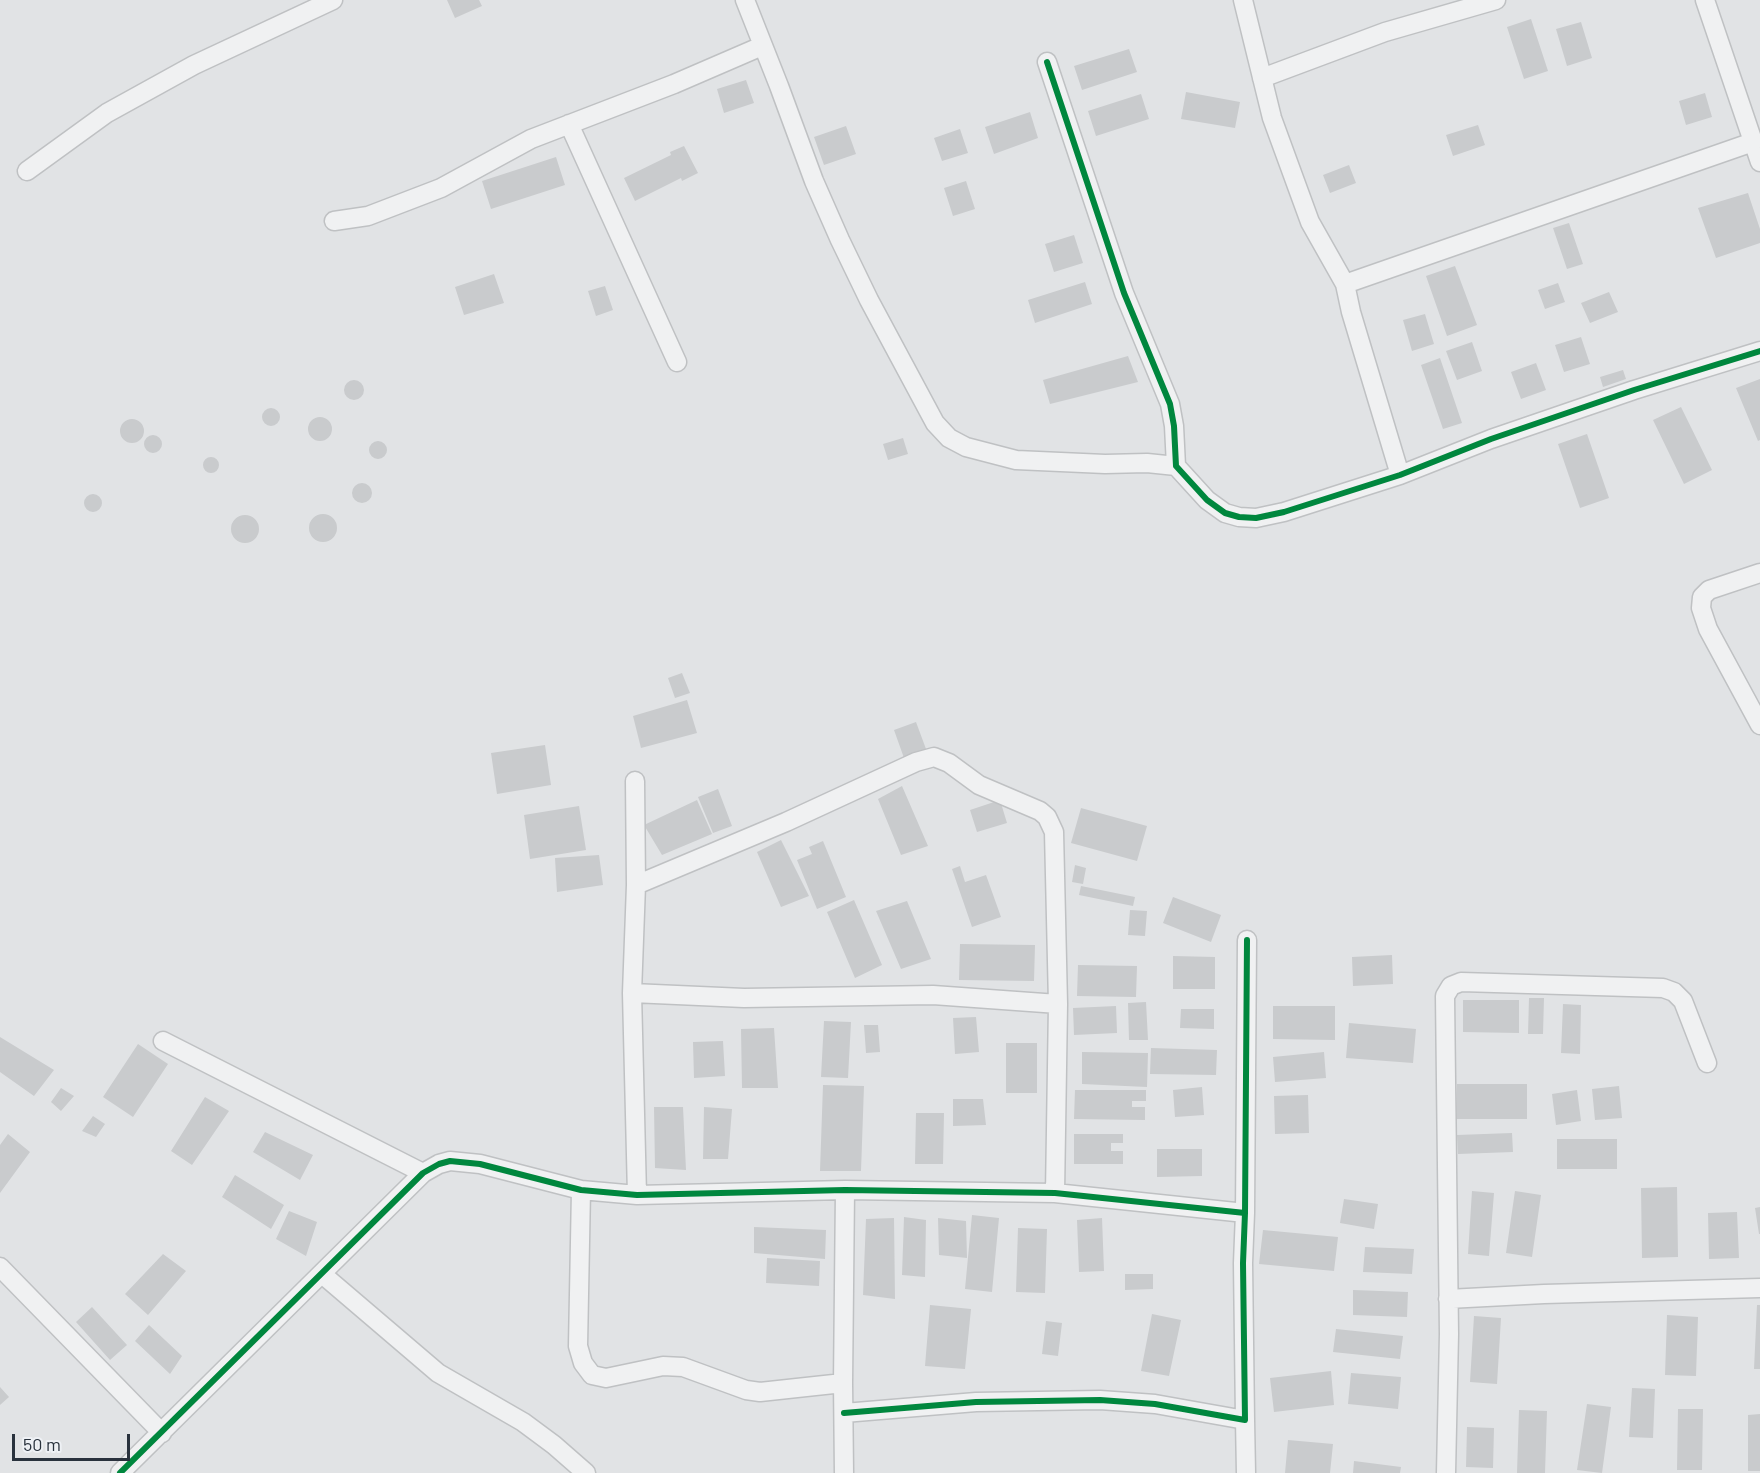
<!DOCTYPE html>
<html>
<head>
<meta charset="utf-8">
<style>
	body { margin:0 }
	#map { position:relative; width:1760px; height:1473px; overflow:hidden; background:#e1e3e5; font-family:Barlow,sans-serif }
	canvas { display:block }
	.scale { position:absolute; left:12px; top:1434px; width:118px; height:27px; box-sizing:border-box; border:3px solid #29323d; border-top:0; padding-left:8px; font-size:18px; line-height:21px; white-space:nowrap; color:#29323d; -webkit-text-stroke:4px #eef1f5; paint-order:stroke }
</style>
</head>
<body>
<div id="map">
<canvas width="1760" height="1473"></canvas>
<div class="scale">50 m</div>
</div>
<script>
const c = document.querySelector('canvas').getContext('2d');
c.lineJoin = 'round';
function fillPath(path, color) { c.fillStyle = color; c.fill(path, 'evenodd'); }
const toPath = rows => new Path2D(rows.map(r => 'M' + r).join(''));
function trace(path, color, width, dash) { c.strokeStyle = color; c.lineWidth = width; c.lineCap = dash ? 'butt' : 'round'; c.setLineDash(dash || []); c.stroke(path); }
const building = toPath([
	[447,0,479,0,482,6,455,18],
	[1531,19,1548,71,1524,79,1507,27],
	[1581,22,1592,58,1567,66,1556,29],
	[1129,49,1137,72,1082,90,1074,66],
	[746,80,754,103,724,113,717,89],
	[1186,92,1240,102,1235,128,1181,119],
	[1705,93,1712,117,1686,125,1679,101],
	[1141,94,1149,119,1096,136,1088,111],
	[1030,112,1038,138,994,154,985,127],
	[1478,125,1485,145,1453,156,1446,135],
	[846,126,856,154,824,165,814,137],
	[960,129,968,153,942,161,934,138],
	[684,146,698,173,682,181,681,178,635,201,624,178,671,155,670,152],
	[556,157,565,185,491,209,482,181],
	[1349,165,1356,183,1330,193,1323,175],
	[966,181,975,209,953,216,944,188],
	[1748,193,1760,229,1760,243,1716,258,1698,208],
	[1569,223,1583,264,1567,269,1553,228],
	[1074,235,1083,263,1054,272,1045,244],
	[1455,266,1477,325,1447,336,1426,276],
	[494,274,504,303,464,315,455,287],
	[1085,282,1092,304,1035,323,1028,300],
	[1558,283,1565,302,1545,309,1538,290],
	[605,286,613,310,596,316,588,291],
	[1609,292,1618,312,1590,323,1581,303],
	[1425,314,1434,344,1412,351,1403,320],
	[1581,337,1590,364,1564,372,1555,345],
	[1472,342,1482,371,1457,380,1446,351],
	[1128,356,1138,382,1050,404,1043,380],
	[1440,358,1462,423,1443,429,1421,365],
	[1536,363,1546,390,1521,399,1511,372],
	[1623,370,1626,379,1603,387,1600,377],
	[1760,379,1760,440,1758,441,1736,388],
	'344 390a10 10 0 1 1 20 0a10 10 0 1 1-20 0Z',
	[1681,407,1712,470,1684,484,1653,420],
	'262 417a9 9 0 1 1 18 0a9 9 0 1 1-18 0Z',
	'308 429a12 12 0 1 1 24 0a12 12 0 1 1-24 0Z',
	'120 431a12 12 0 1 1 24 0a12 12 0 1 1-24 0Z',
	[1587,434,1609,498,1580,508,1558,444],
	'144 444a9 9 0 1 1 18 0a9 9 0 1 1-18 0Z',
	[903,438,908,454,888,460,883,444],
	'369 450a9 9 0 1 1 18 0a9 9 0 1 1-18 0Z',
	'203 465a8 8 0 1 1 16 0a8 8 0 1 1-16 0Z',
	'352 493a10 10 0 1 1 20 0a10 10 0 1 1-20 0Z',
	'84 503a9 9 0 1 1 18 0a9 9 0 1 1-18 0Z',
	'309 528a14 14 0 1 1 28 0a14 14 0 1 1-28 0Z',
	'231 529a14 14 0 1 1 28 0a14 14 0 1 1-28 0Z',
	[682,673,690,693,675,698,668,678],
	[687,700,697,733,641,748,633,716],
	[916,722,926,749,904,758,894,730],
	[545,745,551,785,497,794,491,753],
	[902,786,928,846,901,855,878,799],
	[718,789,732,826,713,833,698,797],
	[697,800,712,834,662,855,644,825],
	[1000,800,1007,823,977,832,970,810],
	[579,806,586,850,530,859,524,815],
	[1081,808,1147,826,1137,861,1071,843],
	[781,840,809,896,781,907,757,852],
	[823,841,846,897,817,909,797,860,812,854,809,847],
	[599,855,603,885,557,892,555,858],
	[1075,865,1086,868,1083,884,1072,882],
	[960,866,965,882,986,875,1001,917,972,927,952,869],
	[1081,886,1135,897,1133,906,1079,895],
	[1173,897,1221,915,1211,942,1163,923],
	[854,900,882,965,855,978,827,912],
	[907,901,931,959,901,969,876,911],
	[1130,910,1147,911,1145,936,1128,935],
	[960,944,1035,945,1034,981,959,980],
	[1392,955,1393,984,1353,986,1352,957],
	[1173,956,1215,957,1215,989,1173,989],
	[1078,965,1137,966,1136,997,1077,996],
	[1529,998,1544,998,1543,1034,1528,1034],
	[1463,1000,1519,1000,1519,1033,1463,1032],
	[1146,1002,1148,1040,1129,1040,1128,1003],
	[1563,1004,1581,1005,1580,1054,1561,1053],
	[1116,1006,1117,1033,1074,1035,1073,1008],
	[1273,1006,1335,1006,1335,1040,1273,1039],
	[1181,1009,1214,1009,1214,1029,1180,1028],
	[976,1017,979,1052,955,1054,953,1018],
	[824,1021,851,1022,848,1078,821,1077],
	[1349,1023,1416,1029,1413,1063,1346,1058],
	[864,1025,878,1025,880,1052,866,1053],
	[774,1028,778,1088,742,1088,741,1029],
	[0,1037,54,1070,34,1096,0,1072],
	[723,1041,725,1076,694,1078,693,1042],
	[1006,1043,1037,1043,1037,1093,1006,1093],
	[138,1044,168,1064,133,1117,103,1097],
	[1151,1048,1217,1050,1216,1075,1150,1074],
	[1082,1052,1148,1053,1147,1087,1082,1084],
	[1324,1052,1326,1078,1275,1082,1273,1057],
	[1457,1084,1527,1084,1527,1119,1456,1119],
	[823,1085,864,1086,861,1171,820,1171],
	[1619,1086,1622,1118,1595,1120,1592,1089],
	[1202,1087,1204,1115,1175,1117,1173,1090],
	[61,1088,74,1096,61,1111,51,1102],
	[1075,1090,1146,1090,1146,1101,1132,1101,1132,1107,1145,1107,1145,1120,1074,1119],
	[1577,1090,1581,1121,1556,1125,1552,1094],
	[1308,1095,1309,1133,1275,1134,1274,1096],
	[205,1097,229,1111,192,1165,171,1151],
	[953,1099,983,1099,986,1125,953,1126],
	[654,1107,683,1107,686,1170,655,1168],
	[704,1107,732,1109,728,1159,703,1159],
	[916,1113,944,1113,943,1164,915,1164],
	[93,1116,105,1124,96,1137,82,1131],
	[265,1132,313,1155,300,1180,253,1152],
	[1512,1133,1513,1152,1458,1154,1457,1135],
	[8,1134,30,1152,0,1193,0,1145],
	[1074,1134,1123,1134,1123,1143,1111,1143,1111,1151,1123,1151,1123,1164,1074,1164],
	[1557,1139,1617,1139,1617,1169,1557,1169],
	[1157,1149,1202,1149,1202,1176,1157,1177],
	[235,1175,284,1205,271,1229,222,1197],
	[1677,1187,1678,1257,1642,1258,1641,1188],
	[1472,1191,1494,1193,1489,1256,1468,1254],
	[1515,1191,1541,1195,1532,1257,1506,1253],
	[1344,1199,1378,1204,1374,1229,1340,1223],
	[1760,1207,1760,1234,1759,1234,1755,1208],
	[289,1211,317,1222,306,1256,276,1239],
	[1737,1212,1739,1258,1709,1259,1708,1213],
	[972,1215,999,1218,992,1292,965,1289],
	[904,1217,926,1220,925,1277,902,1275],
	[894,1218,895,1299,863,1295,866,1219],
	[938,1218,966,1221,967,1258,939,1255],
	[1102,1218,1104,1271,1079,1272,1077,1220],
	[754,1227,826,1230,825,1259,754,1253],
	[1018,1228,1047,1229,1045,1293,1016,1292],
	[1263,1230,1338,1237,1334,1271,1259,1264],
	[1365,1247,1414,1249,1412,1274,1363,1272],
	[163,1254,186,1271,148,1315,125,1294],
	[767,1258,820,1261,819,1286,766,1283],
	[1125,1274,1153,1274,1153,1289,1125,1290],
	[1353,1290,1408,1292,1407,1317,1353,1315],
	[930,1305,971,1309,965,1369,925,1366],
	[1757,1305,1760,1305,1760,1369,1754,1369],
	[92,1307,127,1345,110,1360,76,1322],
	[1152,1314,1181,1320,1169,1376,1141,1371],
	[1667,1315,1698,1317,1696,1376,1665,1375],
	[1474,1316,1501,1318,1497,1384,1470,1382],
	[1046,1321,1062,1323,1058,1356,1042,1354],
	[149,1325,182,1356,170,1374,135,1341],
	[1336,1329,1403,1336,1400,1359,1333,1352],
	[1331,1371,1334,1405,1274,1412,1270,1378],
	[1351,1373,1401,1377,1398,1409,1348,1404],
	[0,1387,9,1397,0,1405],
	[1632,1388,1655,1389,1653,1438,1629,1437],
	[1587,1404,1611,1407,1602,1473,1577,1470],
	[1678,1409,1703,1409,1702,1470,1677,1470],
	[1519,1410,1547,1411,1545,1473,1517,1473],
	[1760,1414,1760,1471,1748,1471,1748,1415],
	[1467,1427,1494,1428,1493,1468,1466,1467],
	[1288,1440,1333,1444,1330,1473,1285,1473],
	[1354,1461,1401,1467,1400,1473,1353,1473]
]);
const minor = toPath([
	[745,0,779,86,814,181,840,240,869,300,935,423,949,438,966,447,1016,460,1105,464,1147,463,1176,466],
	[1243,0,1272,118,1310,222,1345,284,1351,312,1400,475],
	[1705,0,1760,162],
	[1047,62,1124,293,1170,404,1174,426,1176,466,1207,500,1225,513,1239,517,1256,518,1284,512,1400,475,1491,439,1634,390,1760,351],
	[1262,78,1385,32,1496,0],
	[569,124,677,362],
	[27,171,107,113,194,65,333,0],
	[334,221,368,216,441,188,531,139,674,84,762,46],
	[1345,284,1753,142],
	[1760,573,1709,590,1702,597,1701,608,1708,629,1760,725],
	[635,781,636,885,632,993,637,1195],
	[636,885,786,822,916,762,934,757,949,763,979,785,1040,811,1047,817,1054,832,1058,1004,1055,1193],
	[632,993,744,998,933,995,1058,1004],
	[163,1041,423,1173],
	[581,1190,578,1346,583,1363,592,1375,606,1378,663,1366,683,1367,746,1390,760,1392,843,1383],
	[0,1267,162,1433],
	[322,1274,438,1373,523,1422,554,1445,586,1473],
	[1448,1299,1544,1294,1760,1288],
	[844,1413,976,1402,1100,1400,1155,1404,1245,1420,1243,1263,1245,1213,1247,940],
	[1245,1420,1246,1473],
	[120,1473,423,1173,439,1164,450,1161,480,1164,581,1190,637,1195,845,1190,1055,1193,1245,1213],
	[844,1473,843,1383,845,1190],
	[1446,1473,1449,1334,1445,996,1451,986,1461,982,1663,988,1674,992,1683,1001,1707,1063]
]);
const cycleway = toPath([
	[1047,62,1124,293,1170,404,1174,426,1176,466,1207,500,1225,513,1239,517,1256,518,1284,512,1400,475,1491,439,1634,390,1760,351],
	[844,1413,976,1402,1100,1400,1155,1404,1245,1420,1243,1263,1245,1213,1247,940],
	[120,1473,423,1173,439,1164,450,1161,480,1164,581,1190,637,1195,845,1190,1055,1193,1245,1213]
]);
fillPath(building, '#c9cbcd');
trace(minor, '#bfc1c3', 21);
trace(minor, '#f0f1f2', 18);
trace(cycleway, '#00873e', 6);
</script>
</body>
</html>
